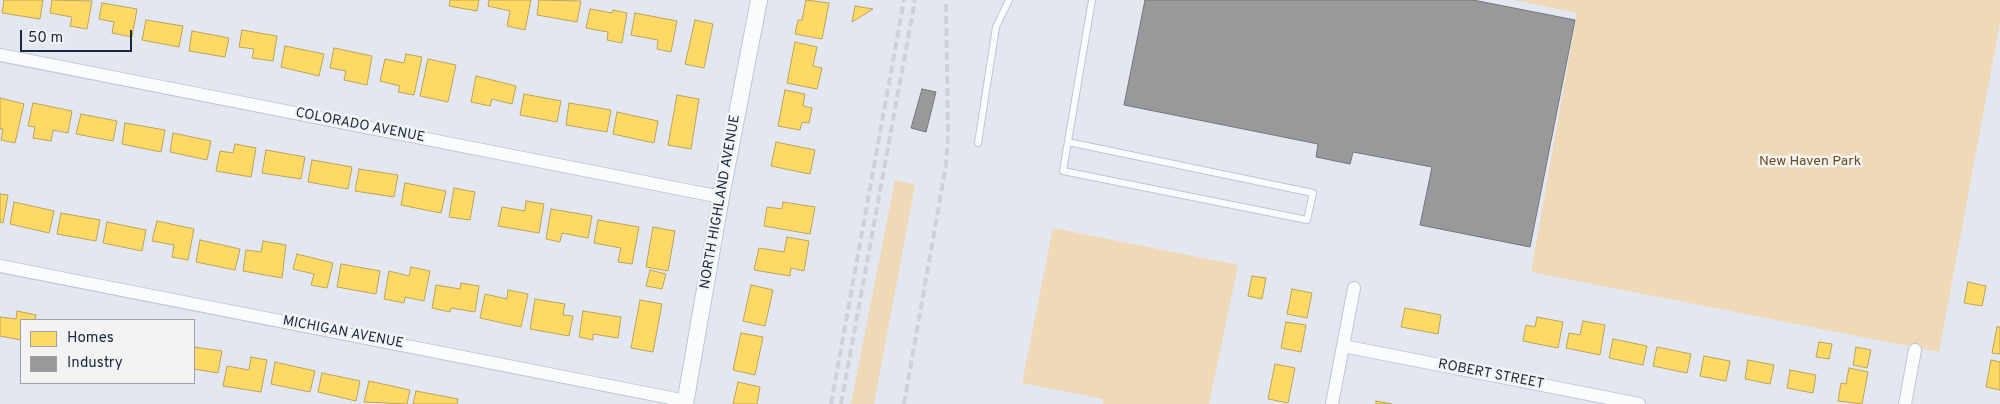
<!DOCTYPE html>
<html>
<head>
<meta charset="utf-8">
<style>
	body { margin:0 }
	#map { position:relative; width:2000px; height:404px; overflow:hidden; background:#e3e8f0; font-family:Overpass,sans-serif }
	canvas { display:block }
	.legend { position:absolute; left:20px; top:319px; width:175px; height:65px; box-sizing:border-box; background:#f3f3f3; border:1px solid #9ba2ad; margin:0; padding:6px 9px; list-style:none; font-size:15px; color:#182943 }
	.legend li { display:flex; align-items:center; gap:10px; height:25px }
	.legend b { width:25px; border:1px solid #9ba2ad }
	.scale { position:absolute; left:20px; top:30px; width:112px; height:22px; box-sizing:border-box; border:2px solid #182943; border-top:0; padding-left:6px; font-size:15px; line-height:18px; white-space:nowrap; color:#182943; -webkit-text-stroke:4px #f3f3f3; paint-order:stroke }
</style>
</head>
<body>
<div id="map">
<canvas width="2000" height="404"></canvas>
<ul class="legend">
<li><b style="height:14px;background:#ffd966"></b>Homes</li>
<li><b style="height:14px;background:#999"></b>Industry</li>
</ul>
<div class="scale">50 m</div>
</div>
<script>
const c = document.querySelector('canvas').getContext('2d');
c.lineJoin = 'round';
function fillPath(path, color) { c.fillStyle = color; c.fill(path, 'evenodd'); }
const toPath = rows => new Path2D(rows.map(r => 'M' + r).join(''));
function trace(path, color, width, dash) { c.strokeStyle = color; c.lineWidth = width; c.lineCap = dash ? 'butt' : 'round'; c.setLineDash(dash || []); c.stroke(path); }
function label(font, color, halo, rows, align = 'center') {
  c.font = font + ' Overpass,sans-serif'; c.lineWidth = 5; c.setLineDash([]); c.textBaseline = 'middle'; c.strokeStyle = halo; c.fillStyle = color; for (const [text, x, y, turn = 0] of rows) {
    c.save(); c.translate(x, y); c.rotate((+turn || 0) * Math.PI / 180); c.textAlign = isNaN(turn) ? turn : align; if (halo) c.strokeText(text, 0, 0); c.fillText(text, 0, 0); c.restore();
  }
}
const green = toPath([
	[1515,0,2000,0,2000,23,1939,352,1531,272,1577,13],
	[895,180,915,185,874,404,851,404],
	[1053,228,1238,265,1209,404,1103,404,1103,399,1022,383]
]);
const homes = toPath([
	[4,0,43,0,40,19,2,13,4,0],
	[52,0,92,1,87,29,70,26,72,17,50,13,52,0],
	[450,0,479,0,477,11,449,6,450,0],
	[489,0,531,0,525,30,507,26,510,11,488,6,489,0],
	[539,0,581,1,577,22,537,15,539,0],
	[806,0,829,3,822,39,795,34,798,20,802,20,806,0],
	[102,3,137,9,132,37,112,33,114,22,99,19,102,3],
	[855,6,873,9,852,22,855,6],
	[590,9,612,13,613,10,627,13,622,43,607,40,608,32,586,28,590,9],
	[635,13,677,21,671,52,657,49,658,40,631,35,635,13],
	[146,20,183,26,179,47,142,40,146,20],
	[695,20,713,24,704,68,685,64,695,20],
	[242,30,277,36,273,61,252,58,254,49,239,47,242,30],
	[192,31,229,38,225,57,189,51,192,31],
	[795,42,817,47,813,66,822,68,817,89,787,83,795,42],
	[285,46,324,54,319,76,281,67,285,46],
	[334,48,372,56,367,85,344,80,346,71,330,68,334,48],
	[406,54,422,57,414,95,398,92,400,86,380,81,385,59,404,63,406,54],
	[428,59,456,65,448,102,420,96,428,59],
	[476,76,516,86,512,104,492,99,490,106,471,102,476,76],
	[785,90,805,94,803,106,812,108,809,123,802,122,800,130,778,126,785,90],
	[524,94,561,101,557,122,520,115,524,94],
	[677,95,699,99,691,149,668,145,677,95],
	[0,98,24,104,15,143,1,140,3,129,0,129,0,98],
	[33,103,72,111,68,133,53,130,51,141,33,138,35,127,28,126,33,103],
	[569,103,611,110,607,132,566,125,569,103],
	[617,112,658,121,654,143,613,134,617,112],
	[81,114,117,121,113,141,76,134,81,114],
	[125,123,165,130,161,152,122,144,125,123],
	[173,133,211,141,207,160,170,152,173,133],
	[776,142,815,150,810,174,771,166,776,142],
	[235,144,256,148,251,177,216,171,220,151,233,153,235,144],
	[266,150,305,157,301,179,262,173,266,150],
	[312,160,352,167,348,189,308,182,312,160],
	[359,169,398,175,394,197,355,191,359,169],
	[405,183,446,191,441,213,401,205,405,183],
	[454,188,475,192,470,220,449,217,454,188],
	[0,194,8,195,3,223,0,222,0,194],
	[526,201,544,204,539,233,498,226,502,207,525,211,526,201],
	[14,202,54,211,49,233,10,224,14,202],
	[783,202,815,207,810,234,764,226,767,207,782,209,783,202],
	[551,209,592,216,588,238,562,233,560,242,546,239,551,209],
	[61,213,100,220,96,241,57,234,61,213],
	[598,220,639,227,632,264,618,262,621,248,594,243,598,220],
	[157,221,194,229,188,260,172,257,174,245,152,241,157,221],
	[107,222,146,230,142,251,103,243,107,222],
	[653,227,675,231,668,271,646,267,653,227],
	[787,237,809,241,804,271,791,268,790,276,754,270,759,248,784,252,787,237],
	[200,240,240,249,235,270,196,262,200,240],
	[263,241,286,245,282,278,243,271,246,250,261,252,263,241],
	[297,254,333,263,327,288,311,285,314,274,293,269,297,254],
	[341,264,380,271,376,294,337,287,341,264],
	[411,267,430,271,424,301,405,297,404,303,384,299,389,271,409,276,411,267],
	[650,270,666,274,662,289,646,286,650,270],
	[1252,276,1266,278,1262,299,1248,296,1252,276],
	[1968,282,1986,286,1982,306,1964,303,1968,282],
	[461,283,479,286,475,312,451,308,450,312,432,308,436,285,460,289,461,283],
	[751,285,773,290,765,326,743,321,751,285],
	[1292,289,1312,293,1307,318,1287,314,1292,289],
	[508,290,528,294,521,327,480,318,485,294,507,299,508,290],
	[535,299,565,304,563,315,573,316,569,336,530,329,535,299],
	[640,300,662,304,653,352,631,348,640,300],
	[1405,308,1441,315,1438,334,1401,327,1405,308],
	[17,311,36,315,35,320,21,320,21,340,0,336,0,317,16,319,17,311],
	[583,311,621,317,618,338,593,334,593,340,579,337,583,311],
	[1537,317,1563,322,1558,348,1523,341,1526,325,1535,327,1537,317],
	[1583,321,1605,325,1600,355,1566,348,1569,333,1580,335,1583,321],
	[1286,322,1306,325,1301,352,1281,348,1286,322],
	[1997,327,2000,327,2000,354,1992,353,1997,327],
	[741,333,763,337,755,375,733,370,741,333],
	[1613,339,1647,346,1643,365,1609,358,1613,339],
	[1819,342,1832,344,1829,359,1816,357,1819,342],
	[194,347,222,351,218,373,194,369,194,347],
	[1657,347,1691,354,1687,373,1653,366,1657,347],
	[1856,347,1871,350,1867,368,1853,365,1856,347],
	[1704,356,1730,361,1726,381,1700,376,1704,356],
	[251,357,267,360,261,392,223,386,227,366,249,370,251,357],
	[1748,360,1774,365,1770,384,1745,379,1748,360],
	[1991,360,2000,362,2000,390,1986,387,1991,360],
	[275,362,315,371,310,392,271,384,275,362],
	[1275,364,1295,368,1288,403,1268,399,1275,364],
	[1849,368,1868,372,1862,404,1838,401,1841,383,1846,384,1849,368],
	[1790,370,1816,375,1813,393,1787,388,1790,370],
	[322,373,360,381,356,401,318,392,322,373],
	[369,381,410,390,407,404,364,402,369,381],
	[738,382,760,387,757,404,733,404,738,382],
	[416,391,458,399,457,404,413,404,416,391],
	[1376,401,1392,404,1376,404,1376,401]
]);
const industry = toPath([
	[1145,0,1473,0,1575,20,1530,247,1420,225,1432,167,1353,152,1350,164,1316,157,1318,144,1124,105,1145,0],
	[922,89,936,92,926,132,911,128,922,89]
]);
const service = toPath([
	[1068,142,1313,193,1307,220,1063,171,1092,0],
	[978,143,996,27,1009,0]
]);
const minor = toPath([
	[0,55,721,197],
	[0,266,686,401],
	[1343,346,1639,404],
	[1332,404,1354,288],
	[1905,404,1915,350]
]);
const tertiary = toPath([
	[685,404,721,197,759,0]
]);
const rail = toPath([
	[831,404,904,0],
	[841,404,915,0],
	[904,404,946,165,948,133,946,0]
]);
const streetNames = [
	["COLORADO AVENUE",360,126,11],
	["NORTH HIGHLAND AVENUE",721,202,-80],
	["MICHIGAN AVENUE",343,333,11],
	["ROBERT STREET",1491,375,11]
];
const parkNames = [
	["New Haven Park",1810,162]
];
fillPath(green, '#efd9b7');
fillPath(homes, '#ffd966');
trace(homes, '#baa45c', 1);
fillPath(industry, '#999');
trace(industry, '#72777f', 1);
trace(service, '#bcc6d7', 8);
trace(minor, '#bcc6d7', 14);
trace(tertiary, '#bcc6d7', 18);
trace(service, '#fbfcfd', 6);
trace(minor, '#fbfcfd', 12);
trace(tertiary, '#fbfcfd', 16);
trace(rail, '#cfd1d5', 4, [8, 4]);
label('14px', '#182943', '#f3f3f3', streetNames);
label('14px', '#694b14', '#f3f3f3', parkNames);
</script>
</body>
</html>
